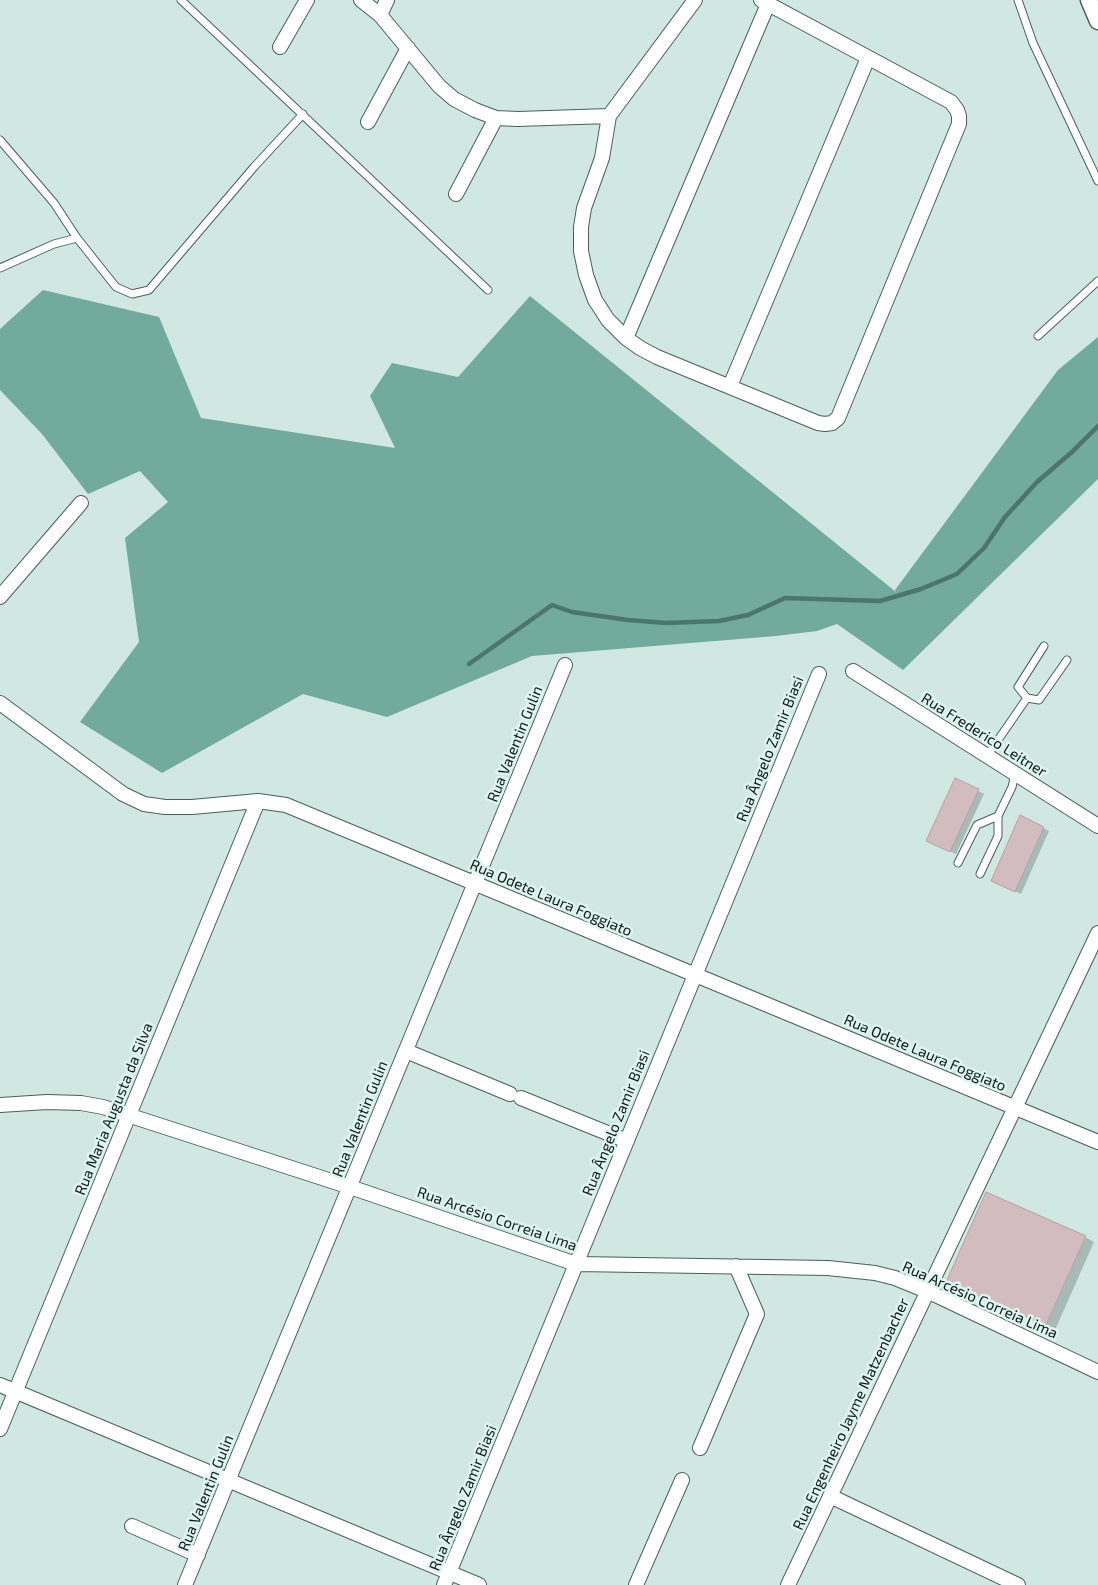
<!DOCTYPE html>
<html>
<head>
<meta charset="utf-8">
<style>
	body { margin:0 }
	canvas { display:block; background:#d1e8e2 }
</style>
</head>
<body>
<canvas width="1098" height="1585"></canvas>
<script>
const c = document.querySelector('canvas').getContext('2d');
c.lineJoin = 'round';
function fillPath(path, color) { c.fillStyle = color; c.fill(path, 'evenodd'); }
const toPath = rows => new Path2D(rows.map(r => 'M' + r).join(''));
function trace(path, color, width, dash) { c.strokeStyle = color; c.lineWidth = width; c.lineCap = dash ? 'butt' : 'round'; c.setLineDash(dash || []); c.stroke(path); }
function label(font, color, halo, rows, align = 'center') {
  c.font = font + ' "Exo 2",sans-serif'; c.lineWidth = 5; c.setLineDash([]); c.textBaseline = 'middle'; c.strokeStyle = halo; c.fillStyle = color; for (const [text, x, y, turn = 0] of rows) {
    c.save(); c.translate(x, y); c.rotate((+turn || 0) * Math.PI / 180); c.textAlign = isNaN(turn) ? turn : align; if (halo) c.strokeText(text, 0, 0); c.fillText(text, 0, 0); c.restore();
  }
}
const forest = toPath([
	[43,290,159,317,201,418,395,448,370,396,392,363,458,377,530,296,896,592,895,590,1058,370,1098,337,1098,479,903,670,837,624,817,631,776,636,532,656,387,717,303,694,162,773,80,722,139,642,125,538,168,502,140,471,88,494,42,434,0,390,0,329]
]);
const shadow = toPath([
	[956,779,984,794,956,854,934,844],
	[1021,817,1049,831,1021,894,998,883],
	[1085,1237,1094,1242,1055,1330,957,1287]
]);
const stream = toPath([
	[469,664,552,605,572,612,628,620,666,623,719,621,748,615,785,598,880,601,921,589,957,574,984,548,1005,517,1037,482,1072,452,1098,426]
]);
const building = toPath([
	[955,778,979,789,950,852,926,841,955,778],
	[1020,815,1044,827,1015,892,991,881,1020,815],
	[986,1192,1086,1236,1046,1325,946,1282,986,1192]
]);
const service = toPath([
	[181,0,488,290],
	[1018,0,1033,43,1098,181],
	[0,140,54,203,77,238],
	[0,268,54,244,77,238,116,287,132,294,149,290,254,167,303,114],
	[1038,336,1098,281],
	[1044,646,1018,687,1027,698,1039,700,1067,660],
	[987,756,1027,698],
	[998,816,1012,787,1015,774],
	[958,863,977,825,998,816,998,836,980,874]
]);
const minor = toPath([
	[361,0,380,15,439,86,454,99,475,110,496,118,518,119,609,116],
	[695,0,609,116,602,158,584,208,581,227,581,251,586,275,595,300,608,320,626,338,640,348,657,357,818,423,825,424,832,423,838,418,959,124,959,116,957,110,951,102,761,0],
	[380,15,387,0],
	[280,47,307,0],
	[368,122,408,48],
	[456,194,496,118],
	[626,338,768,4],
	[730,386,868,58],
	[0,597,81,503],
	[853,671,1098,826],
	[0,703,123,794,144,804,165,807,192,807,258,801,286,805,1098,1142],
	[406,1051,510,1094],
	[521,1098,627,1141],
	[0,1105,47,1102,81,1103,103,1107,350,1187,576,1264,828,1268,875,1273,895,1278,927,1291,1098,1372],
	[0,1385,479,1585],
	[0,1429,258,801],
	[700,1448,757,1314,736,1266],
	[830,1496,1018,1585],
	[132,1526,198,1555],
	[185,1585,565,665],
	[444,1585,819,674],
	[636,1585,682,1480],
	[788,1585,1098,933]
]);
const tertiary = toPath([
	[1089,0,1098,21]
]);
const streetNames = [
	["Rua Frederico Leitner",984,735,32],
	["Rua Valentin Gulin",515,744,-68],
	["Rua Ângelo Zamir Biasi",770,749,-68],
	["Rua Odete Laura Foggiato",551,898,23],
	["Rua Odete Laura Foggiato",925,1053,23],
	["Rua Maria Augusta da Silva",114,1109,-68],
	["Rua Valentin Gulin",360,1119,-68],
	["Rua Ângelo Zamir Biasi",616,1123,-68],
	["Rua Arcésio Correia Lima",497,1219,19],
	["Rua Arcésio Correia Lima",980,1300,24],
	["Rua Engenheiro Jayme Matzenbacher",851,1414,-65],
	["Rua Valentin Gulin",206,1493,-68],
	["Rua Ângelo Zamir Biasi",463,1498,-68]
];
fillPath(forest, '#72aa9e');
fillPath(shadow, '#0003');
trace(stream, '#4c756d', 4.5);
fillPath(building, '#d2bcc0');
trace(building, '#b6a1a5', 1);
trace(service, '#4a5e5a', 9);
trace(minor, '#4a5e5a', 16);
trace(tertiary, '#4a5e5a', 19);
trace(service, '#fff', 7);
trace(minor, '#fff', 14);
trace(tertiary, '#fff', 16);
label('15px', '#101816', '#def5ef', streetNames);
</script>
</body>
</html>
